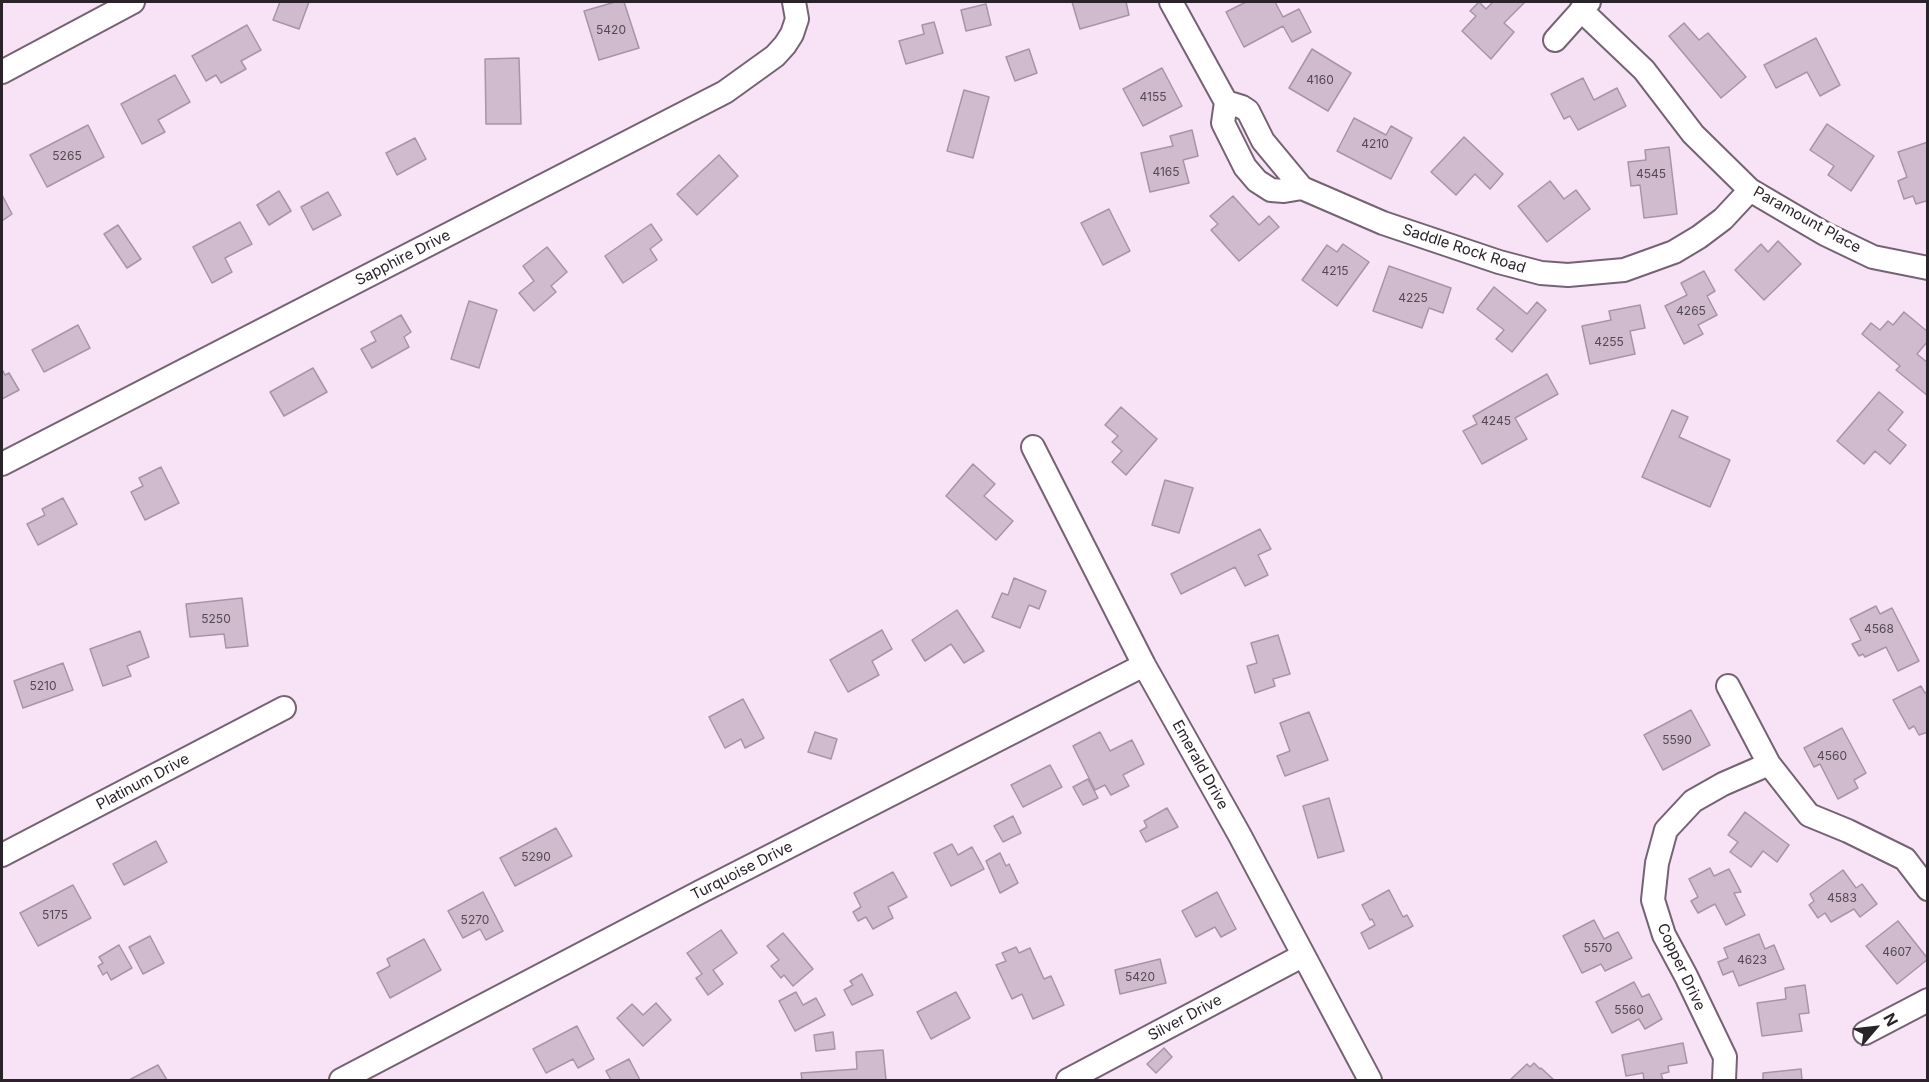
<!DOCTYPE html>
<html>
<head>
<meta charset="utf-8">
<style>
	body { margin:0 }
	#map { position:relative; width:1929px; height:1082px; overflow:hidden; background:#f8e3f6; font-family:Inter,sans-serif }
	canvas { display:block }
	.frame { position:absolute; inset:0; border:3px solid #2b232a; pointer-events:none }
	.north { position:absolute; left:1845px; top:998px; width:60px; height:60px; -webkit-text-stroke:4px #fff; paint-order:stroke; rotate:62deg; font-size:16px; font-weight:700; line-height:24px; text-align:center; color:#2b232a }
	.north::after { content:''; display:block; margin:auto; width:21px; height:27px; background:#2b232a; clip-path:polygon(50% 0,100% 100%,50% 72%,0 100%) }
</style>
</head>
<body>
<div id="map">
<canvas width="1929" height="1082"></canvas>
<div class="frame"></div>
<div class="north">N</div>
</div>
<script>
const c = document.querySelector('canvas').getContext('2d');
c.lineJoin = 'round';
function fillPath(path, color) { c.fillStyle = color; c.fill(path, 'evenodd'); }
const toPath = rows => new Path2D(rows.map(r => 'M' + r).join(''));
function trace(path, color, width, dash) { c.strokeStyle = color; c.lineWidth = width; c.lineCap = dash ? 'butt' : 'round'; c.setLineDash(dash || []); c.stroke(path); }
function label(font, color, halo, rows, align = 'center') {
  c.font = font + ' Inter,sans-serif'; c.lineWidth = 6; c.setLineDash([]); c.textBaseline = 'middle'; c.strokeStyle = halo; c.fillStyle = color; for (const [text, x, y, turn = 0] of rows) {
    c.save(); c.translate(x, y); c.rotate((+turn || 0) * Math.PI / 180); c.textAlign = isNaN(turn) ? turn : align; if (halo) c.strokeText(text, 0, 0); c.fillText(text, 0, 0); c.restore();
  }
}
const building = toPath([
	[280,2,309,2,299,29,273,20,280,2],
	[615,2,624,2,639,48,599,60,584,11,615,2],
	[1072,2,1126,2,1129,15,1080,29,1072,2],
	[1246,2,1275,2,1283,17,1299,9,1311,32,1292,42,1283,26,1244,47,1226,12,1246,2],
	[1479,2,1486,9,1493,2,1525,2,1504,23,1514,32,1491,59,1462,31,1476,16,1470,11,1479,2],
	[986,4,991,25,966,31,961,10,986,4],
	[934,22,943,53,906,64,899,41,924,34,922,25,934,22],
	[1684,23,1699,40,1708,33,1746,77,1721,98,1669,36,1684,23],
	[247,25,261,50,241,61,246,69,221,83,216,75,206,81,192,56,247,25],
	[1816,38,1840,85,1820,96,1807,72,1776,88,1764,65,1816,38],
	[1029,49,1037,73,1015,81,1006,57,1029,49],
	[1312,49,1351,73,1328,111,1289,88,1312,49],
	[519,58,521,124,486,124,485,59,519,58],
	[1162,68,1182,106,1143,126,1123,89,1162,68],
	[175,75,190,102,158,120,165,132,142,144,121,104,175,75],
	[1583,78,1594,100,1617,88,1626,106,1578,130,1570,116,1564,119,1551,94,1583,78],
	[964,90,989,97,973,158,947,151,964,90],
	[1354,118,1386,135,1391,126,1412,138,1391,179,1337,151,1354,118],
	[1827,124,1874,156,1851,191,1828,175,1834,166,1810,150,1827,124],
	[88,125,104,157,47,187,30,155,88,125],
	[1192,130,1198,156,1183,160,1189,183,1150,192,1141,153,1173,146,1170,136,1192,130],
	[1464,137,1503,174,1490,189,1475,174,1456,195,1431,172,1464,137],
	[415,138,426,159,397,175,386,153,415,138],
	[1928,142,1928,204,1926,201,1916,204,1913,196,1904,199,1898,181,1907,177,1898,152,1928,142],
	[1669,147,1677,214,1644,218,1640,185,1631,186,1628,162,1646,160,1645,150,1669,147],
	[719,155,738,176,697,215,677,194,719,155],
	[1550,181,1564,199,1576,190,1590,209,1547,242,1518,206,1550,181],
	[279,191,291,211,269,225,257,205,279,191],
	[328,192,341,215,313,230,301,207,328,192],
	[2,195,12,214,2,221,2,195],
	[1233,196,1259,225,1269,216,1279,227,1239,261,1211,230,1218,224,1210,216,1233,196],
	[1109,209,1130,251,1103,265,1081,223,1109,209],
	[240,222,252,244,225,258,232,272,212,283,193,247,240,222],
	[651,224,662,240,650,249,657,260,623,283,605,256,651,224],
	[118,225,141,259,127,268,104,234,118,225],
	[1778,241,1801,264,1764,300,1735,270,1761,244,1768,252,1778,241],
	[1343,244,1369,262,1337,306,1302,280,1327,245,1337,252,1343,244],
	[547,247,567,272,551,286,556,292,534,311,519,293,534,281,523,266,547,247],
	[1389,266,1451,288,1443,313,1429,308,1422,328,1373,311,1389,266],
	[1704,271,1715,291,1707,296,1717,315,1698,325,1703,334,1684,344,1665,306,1687,295,1681,283,1704,271],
	[1494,287,1527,314,1537,302,1546,310,1512,352,1496,339,1504,330,1477,309,1494,287],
	[469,301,497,310,479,368,451,359,469,301],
	[1640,305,1645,328,1630,331,1635,354,1590,364,1582,326,1611,320,1609,311,1640,305],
	[1904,312,1928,332,1928,341,1917,354,1928,363,1928,396,1896,370,1900,366,1862,334,1871,323,1880,330,1888,321,1893,325,1904,312],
	[401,315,411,332,404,337,409,347,372,368,361,349,376,341,371,332,401,315],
	[78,325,90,348,44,372,32,350,78,325],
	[313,368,327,392,284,416,270,392,313,368],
	[2,369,5,375,9,373,19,390,2,399,2,369],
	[1547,374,1558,394,1515,418,1527,439,1482,464,1463,431,1477,424,1473,416,1547,374],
	[1879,392,1903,412,1888,430,1906,445,1890,464,1875,451,1864,464,1837,441,1879,392],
	[1121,407,1157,439,1126,475,1112,462,1122,451,1112,442,1118,436,1105,425,1121,407],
	[1672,410,1688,417,1679,437,1730,460,1710,507,1642,477,1672,410],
	[973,464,995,484,984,496,1013,521,996,540,946,496,973,464],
	[161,467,179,503,145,520,131,492,143,486,139,478,161,467],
	[1165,480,1193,488,1179,533,1152,525,1165,480],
	[63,498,77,524,38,545,27,524,45,515,42,509,63,498],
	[1260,529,1271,549,1258,555,1268,575,1245,586,1235,567,1181,594,1171,574,1260,529],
	[1014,578,1046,591,1039,609,1029,605,1020,628,992,617,1002,593,1008,595,1014,578],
	[242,598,248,646,226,648,224,634,190,637,186,604,242,598],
	[1876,606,1880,614,1892,608,1919,661,1898,671,1886,647,1865,657,1863,654,1859,656,1852,644,1861,640,1850,619,1876,606],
	[957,610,984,651,964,663,951,644,925,661,912,640,957,610],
	[882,630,892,649,872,661,879,675,848,692,830,660,882,630],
	[140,631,149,657,127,666,131,676,103,686,90,649,140,631],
	[1278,635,1290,674,1273,679,1275,686,1255,693,1247,666,1257,663,1251,643,1278,635],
	[63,663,73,690,23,708,14,681,63,663],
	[1921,686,1925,693,1928,691,1928,732,1919,735,1914,726,1909,729,1893,700,1921,686],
	[743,699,764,738,745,748,741,739,725,748,709,717,743,699],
	[1691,710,1710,745,1663,770,1644,735,1691,710],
	[1309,712,1328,760,1285,776,1277,756,1290,751,1280,723,1309,712],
	[1842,728,1866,773,1854,780,1858,788,1838,799,1820,764,1814,767,1804,748,1842,728],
	[815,732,837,739,831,759,808,752,815,732],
	[1100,732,1110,751,1132,740,1144,764,1123,775,1129,786,1111,795,1105,785,1095,790,1073,746,1100,732],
	[1050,765,1062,787,1023,807,1011,785,1050,765],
	[1088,779,1098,798,1083,805,1073,787,1088,779],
	[1329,798,1344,851,1318,858,1303,806,1329,798],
	[1167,808,1178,827,1146,842,1140,831,1147,827,1144,821,1167,808],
	[1745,812,1789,845,1777,862,1763,851,1751,867,1730,852,1738,842,1728,835,1745,812],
	[1013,816,1021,833,1003,842,994,826,1013,816],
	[556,828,572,856,515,886,500,858,556,828],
	[156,841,167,862,124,885,113,864,156,841],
	[952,844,958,855,972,847,984,869,951,886,934,853,952,844],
	[1000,853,1006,866,1009,864,1018,883,1000,893,986,861,1000,853],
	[1710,868,1714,876,1729,869,1741,892,1734,893,1745,915,1726,925,1715,904,1698,913,1691,901,1698,897,1689,879,1710,868],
	[1843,870,1856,888,1862,884,1877,904,1860,917,1854,909,1831,922,1825,913,1818,918,1809,905,1814,901,1810,894,1843,870],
	[893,872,907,897,888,907,893,918,873,929,866,917,858,921,853,912,861,907,854,893,893,872],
	[73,885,91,918,38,946,20,913,73,885],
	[1389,890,1403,917,1407,915,1413,926,1369,949,1361,933,1375,925,1372,919,1370,920,1362,905,1389,890],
	[483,892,503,931,486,940,480,929,463,938,448,911,483,892],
	[1217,892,1236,929,1221,937,1215,927,1196,937,1182,911,1217,892],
	[1594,920,1604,939,1618,932,1632,958,1605,971,1601,964,1582,973,1563,936,1594,920],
	[1898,921,1928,959,1897,984,1866,946,1898,921],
	[721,930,737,953,713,970,723,984,708,995,696,978,702,974,687,953,721,930],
	[783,933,813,969,793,986,784,975,781,978,771,966,779,960,767,946,783,933],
	[1759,934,1765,949,1774,945,1784,969,1739,986,1733,971,1723,975,1718,962,1728,958,1724,948,1759,934],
	[150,936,164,963,143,974,129,947,150,936],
	[424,939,441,970,390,998,377,973,390,966,387,959,424,939],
	[119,945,132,968,111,980,107,972,103,975,98,966,103,963,99,957,119,945],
	[1016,947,1019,953,1030,948,1044,979,1051,976,1064,1005,1033,1019,1022,994,1012,999,996,965,1006,961,1002,953,1016,947],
	[1160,959,1166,983,1120,994,1115,970,1160,959],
	[862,974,873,995,852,1005,844,990,853,985,850,981,862,974],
	[1634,982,1642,997,1649,994,1662,1019,1645,1029,1639,1019,1612,1033,1596,1002,1634,982],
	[1805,985,1809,1013,1799,1014,1802,1031,1762,1036,1757,1003,1786,999,1785,988,1805,985],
	[796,992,803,1005,816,998,825,1015,795,1031,779,1001,796,992],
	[956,992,970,1018,931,1039,917,1012,956,992],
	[656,1003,671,1020,643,1046,617,1018,632,1004,643,1015,656,1003],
	[577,1026,594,1059,578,1068,573,1059,546,1073,533,1049,577,1026],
	[833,1032,835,1049,816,1051,814,1035,833,1032],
	[1683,1043,1687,1063,1668,1066,1669,1072,1661,1074,1663,1080,1644,1080,1643,1073,1626,1076,1622,1055,1683,1043],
	[1164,1048,1172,1057,1156,1073,1147,1064,1164,1048],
	[883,1050,886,1080,802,1080,801,1073,857,1069,856,1052,883,1050],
	[629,1059,640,1080,611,1080,606,1071,629,1059],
	[1534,1063,1540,1069,1541,1068,1554,1080,1510,1080,1527,1064,1530,1067,1534,1063],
	[158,1065,167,1080,129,1080,158,1065],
	[1801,1069,1802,1080,1763,1080,1763,1073,1801,1069]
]);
const minor = toPath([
	[1171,2,1226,102,1223,123,1245,167,1257,181,1271,190,1284,191,1302,188],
	[1581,10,1644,70,1693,134,1750,190,1825,234,1873,257,1928,268],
	[1555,40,1589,2],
	[2,72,133,2],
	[1226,102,1242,107,1248,111,1263,141,1302,188,1383,223,1499,262,1541,273,1568,275,1624,270,1674,252,1699,237,1723,219,1750,190],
	[1033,447,1144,665,1239,834,1370,1080],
	[2,464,725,92,775,56,785,45,792,34,797,19,794,2],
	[1728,686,1769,764,1809,815,1848,831,1905,859,1928,889],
	[2,855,284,708],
	[1865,1033,1928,1000],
	[341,1080,700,892,1144,665],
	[1068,1080,1302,956],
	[1724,1080,1725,1057,1686,976,1664,935,1653,900,1657,863,1666,830,1693,801,1723,784,1769,764]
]);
const numberNames = [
	["5420",611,30],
	["4160",1320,80],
	["4155",1153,97],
	["4210",1375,144],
	["5265",67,156],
	["4165",1166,172],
	["4545",1651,174],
	["4215",1335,271],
	["4225",1413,298],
	["4265",1691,311],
	["4255",1609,342],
	["4245",1496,421],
	["5250",216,619],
	["4568",1879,629],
	["5210",43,686],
	["5590",1677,740],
	["4560",1832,756],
	["5290",536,857],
	["4583",1842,898],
	["5175",55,915],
	["5270",475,920],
	["5570",1598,948],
	["4607",1897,952],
	["4623",1752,960],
	["5420",1140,977],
	["5560",1629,1010]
];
const streetNames = [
	["Paramount Place",1807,220,29],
	["Saddle Rock Road",1464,249,18],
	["Sapphire Drive",403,258,-27],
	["Emerald Drive",1200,765,61],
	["Platinum Drive",143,782,-28],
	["Turquoise Drive",742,871,-27],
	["Copper Drive",1681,967,65],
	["Silver Drive",1185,1018,-28]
];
fillPath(building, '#cfbbcd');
trace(building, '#a794a6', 1.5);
trace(minor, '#756374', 26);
trace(minor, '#fff', 22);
label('12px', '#544953', null, numberNames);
label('15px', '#2b232a', '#fff', streetNames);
</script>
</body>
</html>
